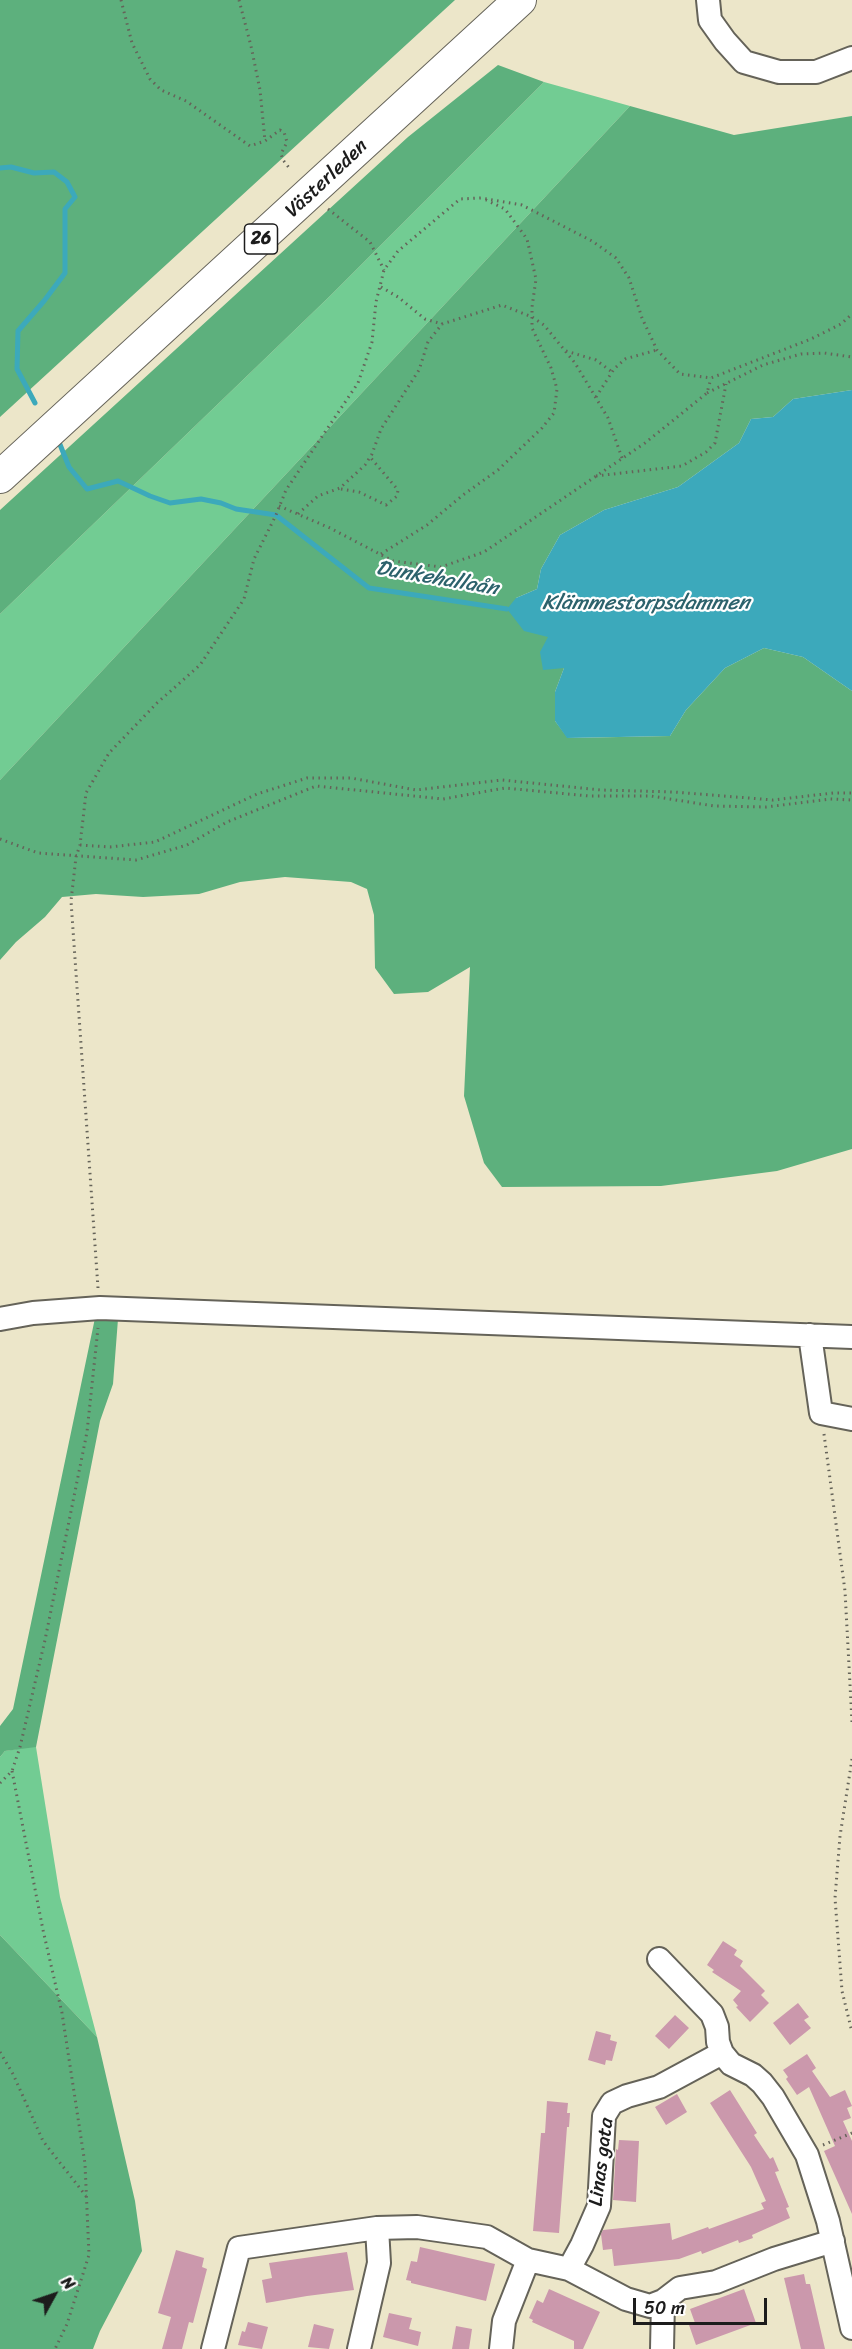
<!DOCTYPE html>
<html>
<head>
<meta charset="utf-8">
<style>
	body { margin:0 }
	#map { position:relative; width:852px; height:2349px; overflow:hidden; background:#ece6c9; font-family:Sriracha,sans-serif }
	canvas { display:block }
	.north { position:absolute; left:24px; top:2265px; width:60px; height:60px; -webkit-text-stroke:4px #fff; paint-order:stroke; rotate:50deg; font-size:16px; font-weight:700; line-height:24px; text-align:center; color:#1c1c1c }
	.north::after { content:''; display:block; margin:auto; width:21px; height:27px; background:#1c1c1c; clip-path:polygon(50% 0,100% 100%,50% 72%,0 100%) }
	.scale { position:absolute; left:633px; top:2298px; width:134px; height:27px; box-sizing:border-box; border:3px solid #1c1c1c; border-top:0; padding-left:8px; font-size:18px; line-height:21px; white-space:nowrap; color:#1c1c1c; -webkit-text-stroke:4px #fff; paint-order:stroke }
</style>
</head>
<body>
<div id="map">
<canvas width="852" height="2349"></canvas>
<div class="north">N</div>
<div class="scale">50 m</div>
</div>
<script>
const c = document.querySelector('canvas').getContext('2d');
c.lineJoin = 'round';
function fillPath(path, color) { c.fillStyle = color; c.fill(path, 'evenodd'); }
const toPath = rows => new Path2D(rows.map(r => 'M' + r).join(''));
function trace(path, color, width, dash) { c.strokeStyle = color; c.lineWidth = width; c.lineCap = dash ? 'butt' : 'round'; c.setLineDash(dash || []); c.stroke(path); }
function label(font, color, halo, rows, align = 'center') {
  c.font = font + ' Sriracha,sans-serif'; c.lineWidth = 4.5; c.setLineDash([]); c.textBaseline = 'middle'; c.strokeStyle = halo; c.fillStyle = color; for (const [text, x, y, turn = 0] of rows) {
    c.save(); c.translate(x, y); c.rotate((+turn || 0) * Math.PI / 180); c.textAlign = isNaN(turn) ? turn : align; if (halo) c.strokeText(text, 0, 0); c.fillText(text, 0, 0); c.restore();
  }
}
const green = toPath([
	[544,82,630,106,0,780,0,614,330,296],
	[28,1747,36,1747,60,1897,97,2037,0,1935,0,1757,5,1751]
]);
const forest = toPath([
	[0,0,455,0,0,417],
	[498,65,544,82,330,296,0,614,0,510,408,137],
	[630,106,734,135,852,116,852,390,793,399,773,417,751,419,739,443,678,487,604,510,560,535,541,569,537,589,516,598,549,637,564,668,555,692,555,721,568,738,670,736,686,710,725,668,764,648,803,657,852,691,852,1149,777,1171,661,1186,502,1187,484,1163,464,1096,470,967,428,992,394,994,375,968,374,915,367,889,351,882,285,877,240,882,199,894,143,897,96,894,62,897,45,917,16,942,0,960,0,780],
	[95,1318,118,1319,113,1384,100,1421,36,1747,5,1751,0,1757,0,1726,13,1709],
	[0,1935,97,2037,135,2201,142,2251,100,2331,93,2349,0,2349]
]);
const water = toPath([
	[852,390,852,691,803,657,764,648,725,668,686,710,670,736,567,738,555,721,555,692,564,668,543,670,540,652,548,637,524,631,507,609,516,598,537,589,541,569,560,535,604,510,678,487,739,443,751,419,773,417,793,399]
]);
const stream = toPath([
	[0,168,11,167,34,173,54,172,67,182,75,197,65,209,65,273,44,301,18,331,17,369,35,403],
	[59,442,69,467,87,489,118,481,150,496,170,503,201,499,221,503,236,509,276,515,369,588,507,609]
]);
const building = toPath([
	[723,1941,737,1950,734,1955,743,1961,740,1966,765,1991,761,1995,769,2003,750,2022,736,2007,738,2006,733,2000,741,1991,712,1972,714,1970,707,1965],
	[798,2003,809,2017,804,2020,811,2028,790,2045,773,2023],
	[675,2015,689,2028,669,2049,655,2036],
	[596,2031,611,2035,610,2040,617,2042,612,2061,606,2060,605,2065,588,2060],
	[807,2054,816,2068,812,2071,830,2097,845,2090,852,2106,847,2108,851,2118,843,2121,852,2141,852,2214,824,2151,835,2146,809,2087,797,2095,786,2079,788,2077,783,2070],
	[730,2090,757,2133,754,2135,770,2159,773,2157,779,2171,775,2172,789,2207,786,2208,790,2218,752,2235,753,2238,739,2243,738,2240,702,2254,701,2251,679,2259,614,2266,612,2249,603,2250,601,2234,603,2230,670,2223,672,2240,708,2227,709,2229,764,2209,761,2203,766,2201,751,2167,710,2103],
	[677,2094,687,2112,666,2125,655,2107],
	[547,2101,568,2103,567,2113,570,2113,569,2127,567,2127,559,2233,533,2231,541,2133,545,2133],
	[619,2140,639,2141,636,2202,613,2200,616,2149,618,2150],
	[420,2247,495,2264,486,2301,411,2283,411,2281,406,2280,411,2261,417,2262],
	[176,2250,204,2258,202,2267,207,2269,193,2323,189,2322,182,2349,162,2349,171,2317,158,2313],
	[347,2252,354,2290,307,2296,266,2303,262,2280,272,2278,269,2263],
	[804,2274,806,2284,810,2284,825,2349,801,2349,784,2278],
	[549,2289,600,2312,583,2349,574,2349,574,2341,532,2322,533,2320,529,2318,537,2300,543,2303],
	[744,2289,756,2323,696,2345,689,2325,695,2323,690,2309],
	[389,2313,412,2318,409,2329,421,2332,418,2346,383,2337],
	[248,2322,268,2327,262,2349,238,2345,242,2331,245,2332],
	[314,2324,334,2329,329,2349,308,2347],
	[456,2326,472,2329,469,2349,452,2349]
]);
const path = toPath([
	[121,0,132,43,150,79,161,90,186,101,250,146,265,141,280,130,284,132,287,142,281,154,283,160,290,169],
	[239,0,251,46,260,90,265,141],
	[328,209,370,242,384,270],
	[381,287,398,297,425,319,442,324],
	[566,351,596,360,612,372],
	[707,393,763,365,801,354,824,353,852,357],
	[596,397,614,369,625,359,657,350],
	[596,476,682,466,706,452,715,443,726,384],
	[341,489,359,492,386,505,397,496,398,490,370,457],
	[279,506,330,528,393,561,441,567,484,552,645,443,707,393,711,378],
	[298,514,318,496,340,488,365,465,372,454,381,429,419,370,428,342,442,324,502,305,532,317,544,325,575,363,608,418,622,458],
	[381,554,427,525,463,495,498,470,542,428,554,413,557,389,551,368,532,328,532,307,536,279,527,239,505,209,486,200],
	[0,839,38,853,136,860,187,845,227,822,316,786,443,799,505,788,589,796,651,796,714,806,766,807,830,799,852,800],
	[80,845,110,847,155,842,257,794,307,778,351,778,416,790,502,780,601,790,674,792,773,800,833,793,852,793],
	[98,1288,71,901,76,857,80,845,86,793,109,753,157,703,200,665,244,599,254,559,276,515,286,490,358,383,372,342,376,302,384,270,398,251,460,199,481,198,522,205,592,241,616,258,629,278,642,318,657,350,680,374,711,378,811,339,841,324,852,314],
	[824,1434,845,1591,852,1722],
	[852,1759,840,1836,835,1898,842,1991,852,2032],
	[12,1771,43,1930,62,2013,85,2164,89,2255,67,2324,55,2349],
	[0,1783,12,1771,20,1747,45,1640,87,1432,98,1328],
	[0,2052,13,2074,43,2141,86,2196],
	[823,2145,852,2133]
]);
const minor = toPath([
	[708,0,710,20,725,41,744,62,779,72,816,72,852,58],
	[0,1319,33,1313,100,1308,852,1337],
	[810,1335,821,1413,852,1419],
	[659,1959,712,2014,717,2027,718,2042,722,2053,731,2064,753,2075,762,2083,773,2097,807,2155,828,2221,852,2328],
	[722,2053,659,2087,627,2096,612,2103,604,2116,599,2206,582,2245,569,2269,626,2299,650,2306,663,2301,680,2288,716,2282,774,2259,833,2241],
	[213,2349,239,2248,377,2228,417,2227,487,2237,528,2260],
	[359,2349,379,2263,377,2228],
	[501,2349,504,2321,528,2260,569,2269],
	[662,2349,663,2301]
]);
const highway = toPath([
	[0,477,520,0]
]);
const shields = [
	[261,239,33]
];
const shieldNames = [
	["26",261,239]
];
const streetNames = [
	["Västerleden",327,179,-43],
	["Linas gata",602,2162,-83]
];
const waterNames = [
	["Dunkehallaån",437,579,10],
	["Klämmestorpsdammen",646,604]
];
fillPath(green, '#72cc93');
fillPath(forest, '#5db07d');
fillPath(water, '#3ca9bb');
trace(stream, '#3ca9bb', 5);
fillPath(building, '#cb98ac');
trace(minor, '#656359', 26);
trace(highway, '#656359', 34);
trace(path, '#656359', 3, [1.5, 4.5]);
trace(minor, '#fff', 22);
trace(highway, '#fff', 32);
for (const [x, y, w] of shields) { const box = new Path2D(); box.roundRect(x - w / 2, y - 15, w, 30, 4.5); c.fillStyle = '#fff'; c.fill(box); trace(box, '#1c1c1c', 1.5); }
label('bold 18px', '#1c1c1c', null, shieldNames);
label('20px', '#1c1c1c', '#fff', streetNames);
label('italic 21px', '#2c626c', '#fff', waterNames);
</script>
</body>
</html>
